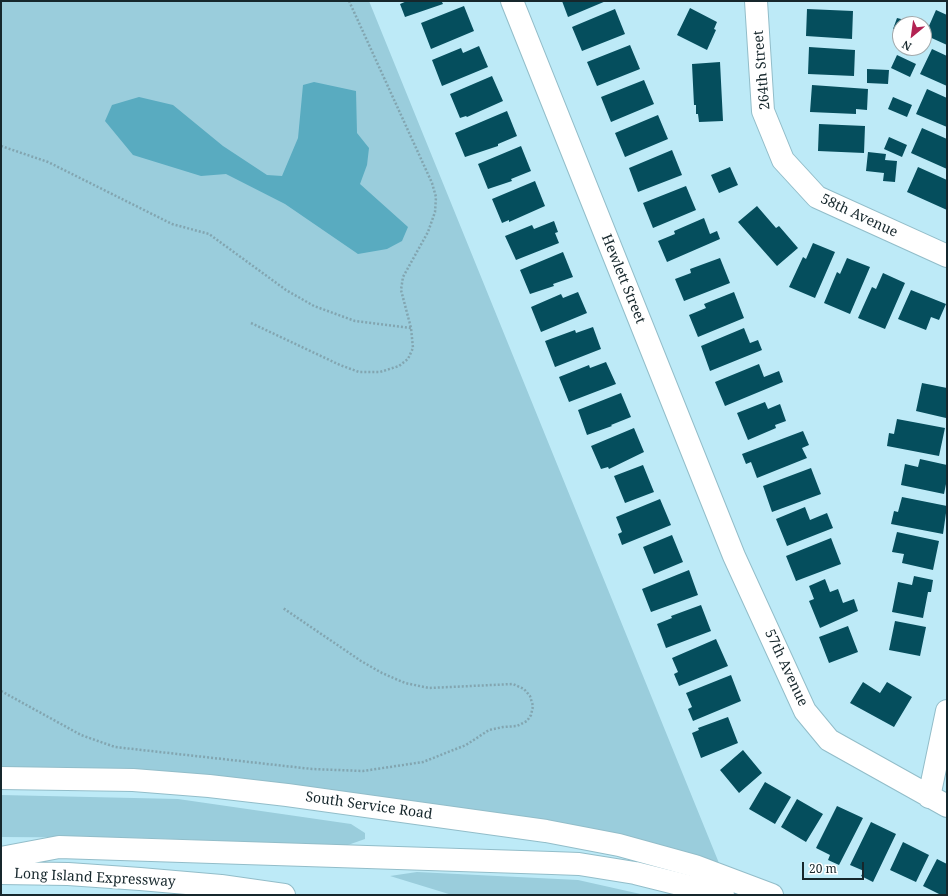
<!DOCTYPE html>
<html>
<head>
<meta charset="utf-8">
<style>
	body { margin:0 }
	#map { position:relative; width:948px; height:896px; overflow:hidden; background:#bdeaf7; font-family:"Noto Serif",serif }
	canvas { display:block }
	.frame { position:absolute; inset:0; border:2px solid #16272c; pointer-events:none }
	.north { position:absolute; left:892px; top:16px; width:40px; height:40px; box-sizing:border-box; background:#fff; border:1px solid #a2a9ab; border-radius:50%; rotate:209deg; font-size:11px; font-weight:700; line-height:16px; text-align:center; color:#16272c }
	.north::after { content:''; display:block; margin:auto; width:14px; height:18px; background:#b32353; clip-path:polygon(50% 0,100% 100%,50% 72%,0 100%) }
	.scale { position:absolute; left:802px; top:862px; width:62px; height:18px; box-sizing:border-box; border:2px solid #16272c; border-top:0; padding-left:5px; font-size:12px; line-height:14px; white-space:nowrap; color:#16272c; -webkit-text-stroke:3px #fff; paint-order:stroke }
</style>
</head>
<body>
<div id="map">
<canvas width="948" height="896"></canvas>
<div class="frame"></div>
<div class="north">N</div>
<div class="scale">20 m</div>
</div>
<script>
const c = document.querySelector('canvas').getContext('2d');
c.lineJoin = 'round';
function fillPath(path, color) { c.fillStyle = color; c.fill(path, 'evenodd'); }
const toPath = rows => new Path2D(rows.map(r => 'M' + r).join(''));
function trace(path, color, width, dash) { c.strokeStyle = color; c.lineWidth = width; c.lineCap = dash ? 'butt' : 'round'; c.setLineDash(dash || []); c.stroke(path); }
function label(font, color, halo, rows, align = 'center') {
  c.font = font + ' "Noto Serif",serif'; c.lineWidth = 4; c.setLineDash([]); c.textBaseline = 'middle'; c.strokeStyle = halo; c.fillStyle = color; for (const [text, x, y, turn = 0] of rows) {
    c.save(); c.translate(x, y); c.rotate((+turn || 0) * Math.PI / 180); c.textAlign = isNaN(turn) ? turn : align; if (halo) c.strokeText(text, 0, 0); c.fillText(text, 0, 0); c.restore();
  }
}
const green = toPath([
	[1,1,369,1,723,873,584,835,1,775],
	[1,795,178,799,351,824,365,833,365,839,345,846,148,838,1,837],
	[417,872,578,880,645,895,452,895,390,876]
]);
const water = toPath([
	[314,82,356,91,357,133,369,148,367,165,360,184,408,227,402,241,387,249,358,254,285,204,226,174,201,176,133,155,105,121,112,105,139,97,173,105,223,146,267,175,282,176,298,138,303,85]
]);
const building = toPath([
	[407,1,445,1,442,2,443,4,405,17,400,4],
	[562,1,606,1,568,17],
	[464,6,474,31,431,49,421,23],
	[690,8,717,22,714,29,716,30,707,50,677,35],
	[615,9,625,34,582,51,572,27],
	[807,9,853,11,852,39,806,36],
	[936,10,947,15,947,45,925,35],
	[897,18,901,19,912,24,900,24,900,32,893,29],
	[630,45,640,69,597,86,587,62],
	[479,46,488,67,442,86,432,60,461,48,463,53],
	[809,47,855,50,854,76,808,74],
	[932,49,947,56,947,86,920,74],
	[897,55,916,64,910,77,891,68],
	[720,62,723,121,699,122,698,114,696,114,696,105,694,105,692,64],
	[867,69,889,70,888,84,867,83],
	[492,76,503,101,467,117,466,116,460,118,450,94],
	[644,80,654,104,611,122,601,97],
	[812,85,868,89,867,110,856,109,856,114,810,112],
	[927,89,947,98,947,127,916,114],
	[893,97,912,105,907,117,888,109],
	[507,111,517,136,498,144,498,146,465,157,455,133],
	[658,115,668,139,625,157,615,133],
	[819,124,865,126,864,153,818,151],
	[922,128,947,139,947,169,911,153],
	[889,137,907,145,902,157,884,149],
	[521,146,531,171,511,179,512,181,488,189,478,164],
	[672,150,682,175,638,192,629,168],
	[868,152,886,154,885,160,897,161,895,182,883,181,884,173,866,171],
	[730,167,738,185,719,193,711,175],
	[918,167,947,180,947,210,907,192],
	[535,181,545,206,509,222,509,220,502,223,492,199],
	[686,186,696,210,653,228,643,203],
	[757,206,776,228,779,226,798,248,777,266,738,222],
	[704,218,710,234,717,231,720,239,667,262,658,241,675,234,674,231],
	[554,221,558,232,555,233,559,243,516,260,505,236,532,225,534,229],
	[813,243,835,252,815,298,789,287,803,257,806,259],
	[563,252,573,277,553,284,554,286,530,294,520,270],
	[720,258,730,283,684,301,675,279,691,273,690,269],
	[847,258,870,267,850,314,824,303,837,272,840,274],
	[883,273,905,283,885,329,858,318,872,287,876,289],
	[911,290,946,304,939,320,931,317,926,330,898,319],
	[578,292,587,313,541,332,531,307,561,294,563,298],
	[734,292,744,318,698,337,689,315,706,308,704,304],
	[593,327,601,349,555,367,545,341,575,330,576,333],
	[744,328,750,343,758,340,762,350,710,371,701,346],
	[606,362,616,384,569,402,559,377,589,365,590,368],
	[759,364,764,377,779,371,783,382,725,406,715,382],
	[922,383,947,388,946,418,916,411],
	[621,393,631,417,611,425,612,426,587,435,578,410],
	[765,402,768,409,780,404,786,421,775,425,776,428,748,440,737,413],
	[897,419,945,428,939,456,887,446,889,433,894,434],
	[634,428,644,452,609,469,608,467,601,469,591,446],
	[803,431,809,445,802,448,807,458,757,478,751,462,746,464,742,454],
	[920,459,947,465,947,479,944,494,901,485,905,464,918,467],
	[643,465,654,492,625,503,614,476],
	[811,468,821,494,772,512,763,486],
	[902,497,947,506,943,534,891,524,894,511,898,512],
	[660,499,671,525,622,545,618,534,622,532,616,517],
	[805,507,810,520,827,513,833,528,787,546,776,519],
	[897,532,939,541,933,570,902,563,904,554,892,552],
	[672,535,683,562,654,574,643,547],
	[831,538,841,564,796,581,786,556],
	[689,570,698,595,651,612,642,589],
	[914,576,933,580,931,592,928,592,923,618,892,612,898,582,912,585],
	[825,579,830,592,838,589,843,603,854,599,858,611,820,628,809,601,814,599,809,586],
	[701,605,711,631,666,648,657,624,672,618,671,616],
	[895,621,926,627,920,656,889,650],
	[848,626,858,652,829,663,819,637],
	[716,639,728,666,679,686,674,674,678,672,672,658],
	[731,675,741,701,693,721,688,709,692,707,686,693],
	[863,682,880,693,887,682,912,697,894,727,850,703],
	[728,717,738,743,701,758,692,733,699,730,698,728],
	[743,750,762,773,739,793,720,770],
	[765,782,791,797,775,824,749,809],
	[797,799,823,814,806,842,781,827],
	[837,806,863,818,839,865,828,860,830,855,816,848],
	[871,822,896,834,873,882,861,876,864,871,850,865],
	[903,842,929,855,916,882,890,870],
	[937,859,947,864,947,895,941,895,923,886]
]);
const path = toPath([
	[1,146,48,162,172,224,209,234,286,290,314,306,355,321,411,328],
	[251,323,340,365,359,372,380,372,399,366,408,359,413,348,411,328,401,290,403,277,428,232,435,212,436,197,432,183,349,1],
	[1,691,81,735,115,747,312,769,363,771,423,762,466,745,489,730,503,727,517,726,527,721,531,715,533,706,530,696,524,689,513,684,429,688,405,683,382,673,361,661,283,608]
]);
const minor = toPath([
	[512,1,734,556,805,711,829,740,947,806],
	[756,1,763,111,783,160,817,197,947,256],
	[929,797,947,711]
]);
const major = toPath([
	[1,778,133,780,209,786,287,795,546,831,619,845,695,866,772,895]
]);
const highway = toPath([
	[1,858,59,847,552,863,579,864,635,873,723,895],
	[1,873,68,874,140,879,221,886,284,895]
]);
const streetNames = [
	["264th Street",762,70,-95],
	["58th Avenue",859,216,25],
	["Hewlett Street",623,279,68],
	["57th Avenue",786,668,65],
	["South Service Road",369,806,8],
	["Long Island Expressway",95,878,3]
];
fillPath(green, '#9acddc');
fillPath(water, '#59abc0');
fillPath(building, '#054e5d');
trace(minor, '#92bdc9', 24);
trace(major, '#92bdc9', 24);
trace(highway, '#92bdc9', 24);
trace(path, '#82a5b0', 2.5, [2, 2]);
trace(minor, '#fff', 22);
trace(major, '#fff', 22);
trace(highway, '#fff', 22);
label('14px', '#16272c', '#fff', streetNames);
</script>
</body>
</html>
